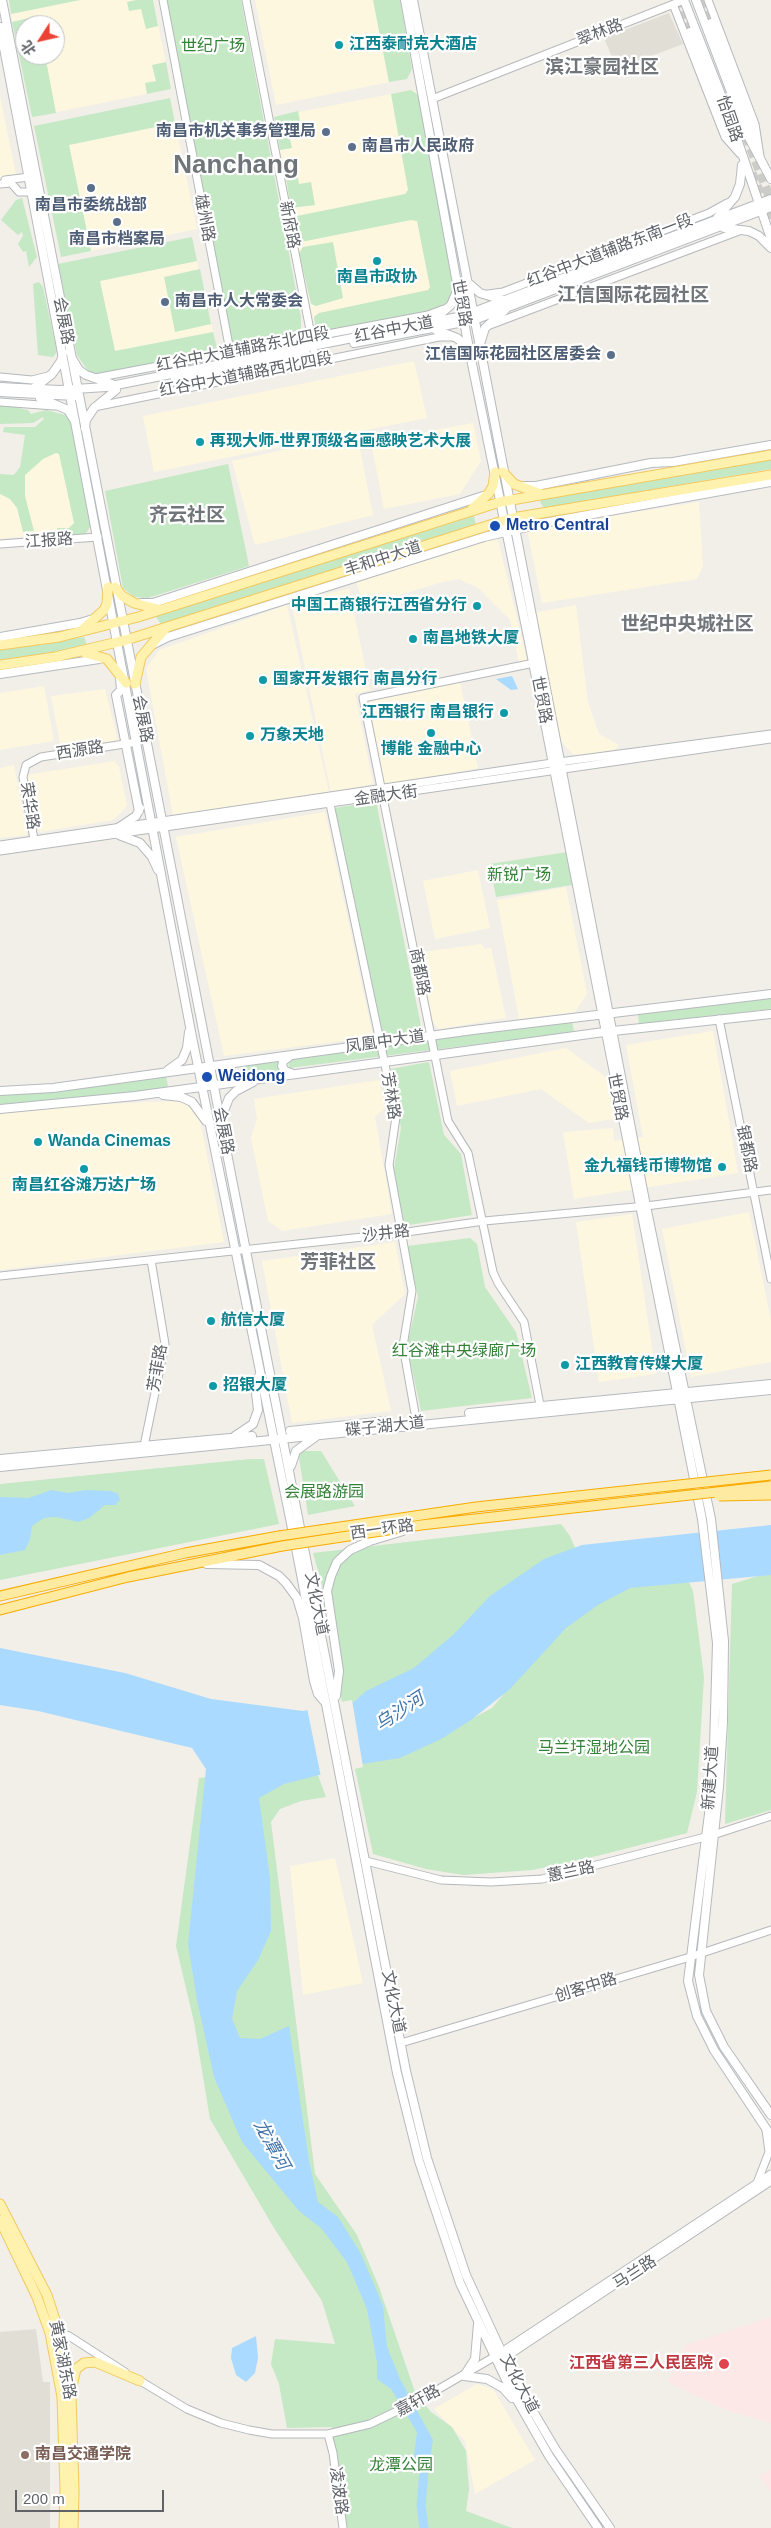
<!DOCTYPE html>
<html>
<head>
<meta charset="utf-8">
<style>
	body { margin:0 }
	#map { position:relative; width:771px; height:2528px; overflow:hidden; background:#f1efe8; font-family:Helvetica,"Noto Sans SC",sans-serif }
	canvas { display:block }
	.north { position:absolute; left:15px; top:15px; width:50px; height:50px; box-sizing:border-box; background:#fff; border:1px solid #bfc1c3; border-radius:50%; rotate:235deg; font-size:14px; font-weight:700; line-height:20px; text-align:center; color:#5f6368 }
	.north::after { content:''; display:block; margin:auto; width:18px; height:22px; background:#ea4335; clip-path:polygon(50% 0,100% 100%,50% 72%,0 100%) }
	.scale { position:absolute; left:15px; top:2490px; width:149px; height:22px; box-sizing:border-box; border:2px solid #5f6368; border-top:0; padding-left:6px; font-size:15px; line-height:18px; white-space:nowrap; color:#5f6368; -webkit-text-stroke:4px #fff; paint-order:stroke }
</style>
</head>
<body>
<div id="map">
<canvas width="771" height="2528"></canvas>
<div class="north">北</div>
<div class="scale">200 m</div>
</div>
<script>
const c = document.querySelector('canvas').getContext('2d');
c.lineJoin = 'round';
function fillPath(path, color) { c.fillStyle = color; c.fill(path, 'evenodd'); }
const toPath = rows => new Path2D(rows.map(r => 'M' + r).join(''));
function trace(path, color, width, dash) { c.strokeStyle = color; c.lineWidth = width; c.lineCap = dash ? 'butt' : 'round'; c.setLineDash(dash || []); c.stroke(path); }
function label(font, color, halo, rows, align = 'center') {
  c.font = font + ' Helvetica,"Noto Sans SC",sans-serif'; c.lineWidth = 4.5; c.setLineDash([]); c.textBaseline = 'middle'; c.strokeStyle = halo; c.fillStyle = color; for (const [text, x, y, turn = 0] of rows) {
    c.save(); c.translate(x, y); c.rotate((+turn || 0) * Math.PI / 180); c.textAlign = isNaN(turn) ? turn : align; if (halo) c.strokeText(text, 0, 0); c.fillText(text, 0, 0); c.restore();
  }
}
const commercial = toPath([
	[80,0,153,0,171,89,32,117,11,14],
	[25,25,55,25,55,55,25,55],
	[255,0,373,0,389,82,276,105],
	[411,90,417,92,456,288,316,331,299,253,274,117],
	[0,96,16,175,0,177],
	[175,123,197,229,91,251,69,145],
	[197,261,213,332,115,351,100,281],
	[414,361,427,418,154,472,143,416],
	[473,423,481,461,460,494,384,509,371,442],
	[357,434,373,515,255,545,232,461],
	[62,451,77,527,67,532,0,539,0,492,19,471,50,452],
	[699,502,703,566,697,579,542,603,527,529],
	[497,536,527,660,519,662,510,620,478,588,459,579,442,582,364,606,355,579],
	[349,589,370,690,355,694,373,784,331,793,291,601],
	[287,605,329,792,173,815,146,669,159,650],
	[576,605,588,703,599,734,619,745,614,750,575,756,559,740,533,613],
	[460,682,478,768,384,786,367,701],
	[44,686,54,741,0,750,0,693],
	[105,689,118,741,61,749,51,696],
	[114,761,119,767,127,805,122,812,113,820,40,832,27,775],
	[14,765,27,835,0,838,0,768],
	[325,812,373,1037,224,1056,176,837],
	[478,870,490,928,435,939,423,881],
	[566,887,587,994,575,1012,519,1019,497,900],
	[481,944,485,949,491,948,506,1018,439,1029,430,1019,416,959,422,952],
	[713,1031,738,1173,574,1199,563,1132,613,1128,614,1141,643,1137,626,1045],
	[566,1048,607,1078,614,1119,589,1123,541,1089,457,1106,450,1071],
	[379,1080,385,1108,375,1117,392,1214,282,1231,268,1221,251,1138,257,1119,254,1099],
	[196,1100,224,1242,0,1270,0,1109],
	[749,1212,771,1321,771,1362,691,1377,662,1229],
	[632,1214,656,1374,599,1382,576,1222],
	[395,1242,405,1294,372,1325,391,1411,292,1423,262,1261],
	[335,1858,363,1983,303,1995,290,1866],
	[477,2384,493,2389,535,2460,475,2494,465,2441,434,2409]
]);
const education = toPath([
	[669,13,683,44,617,69,604,38],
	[36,2329,43,2382,50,2382,50,2528,0,2528,0,2332]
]);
const medical = toPath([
	[771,2317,771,2423,726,2410,668,2382,685,2345],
	[771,2470,771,2492,759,2476]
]);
const green = toPath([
	[9,0,80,0,11,14],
	[136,0,153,0,158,26,146,29,141,9,129,11,127,2],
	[166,0,241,0,301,317,301,336,239,349,232,341],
	[373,0,400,0,412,69,407,79,389,82],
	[37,16,39,25,25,25,25,55,45,55,56,113,32,117,12,22],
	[166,62,171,89,147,94,145,83,156,81,152,65],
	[411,90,419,95,456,288,449,303,442,309,319,334,316,331,314,317,319,313,428,290,430,287,417,221,411,220,301,242,297,238,293,219,297,216,405,194,408,190,391,94],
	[170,98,175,123,69,145,91,251,61,257,34,126],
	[298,111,302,132,289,135,292,148,280,150,274,117],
	[296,169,299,184,311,182,315,205,291,208,285,172],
	[22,198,37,257,29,267,26,251,23,252,18,244,23,236,22,232,18,235,1,220,16,200],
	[192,237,197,261,100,281,115,351,213,332,218,352,97,376,88,371,77,355,58,264],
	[333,242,343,298,316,306,311,304,299,253,303,247],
	[200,269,211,324,175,332,164,277],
	[39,282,43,287,57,352,53,357,38,355,33,284],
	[0,404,28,410,31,414,46,410,65,415,71,422,91,521,90,527,85,535,60,538,57,528,69,528,74,523,59,454,56,453,43,459,25,475,25,496,34,531,23,532,17,508,10,499,0,494,0,474,14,475,20,467,25,435,3,432,4,427,35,427,44,419,43,417,33,423,0,424],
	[771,459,771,469,544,508,540,502,542,498],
	[228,464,249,566,148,598,134,597,123,588,105,491],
	[474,516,476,525,161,624,156,617,160,613],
	[84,637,87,645,44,655,0,660,0,650],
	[376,801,422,1031,383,1035,335,808],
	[567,852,572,885,496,897,490,864],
	[771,998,771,1009,639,1024,638,1014],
	[572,1021,574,1032,289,1068,288,1058],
	[284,1058,286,1069,247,1076,245,1065],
	[429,1062,444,1135,461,1154,472,1215,403,1226,394,1168,401,1128,390,1069],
	[166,1075,168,1087,90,1098,0,1105,0,1094,40,1093],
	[470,1238,477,1244,485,1287,516,1332,532,1398,421,1411,407,1346,418,1297,407,1246],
	[298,1451,321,1451,355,1506,308,1515],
	[250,1459,264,1459,279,1524,0,1580,0,1484],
	[561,1524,570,1536,577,1552,456,1645,343,1709,323,1589,313,1553],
	[771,1572,771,1810,725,1824,732,1584],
	[686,1576,693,1591,704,1677,697,1792,687,1833,581,1860,532,1870,463,1875,426,1869,373,1854,354,1764,424,1744,492,1708,563,1624,606,1593],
	[315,1767,326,1797,301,1801,280,1809,271,1822,315,2174,357,2235,379,2287,415,2392,431,2412,452,2427,466,2451,469,2489,466,2511,512,2528,346,2528,332,2427,287,2428,279,2384,271,2364,275,2339,335,2344,322,2301,274,2228,210,2119,194,2022,176,1946,199,1778]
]);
const water = toPath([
	[512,676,518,689,511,690,496,679],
	[51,1490,68,1493,86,1490,111,1491,118,1494,120,1500,115,1505,105,1505,89,1518,78,1522,57,1517,44,1518,32,1526,30,1539,25,1550,0,1555,0,1497,29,1498],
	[771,1525,771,1575,630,1588,598,1605,566,1628,509,1690,471,1720,441,1739,400,1758,362,1764,284,1784,259,1798,270,1878,271,1931,258,1960,237,1991,232,2019,240,2038,260,2039,289,2026,309,2161,318,2202,338,2217,361,2254,383,2306,387,2347,400,2379,433,2440,428,2471,413,2464,417,2432,391,2389,377,2379,377,2362,367,2309,347,2262,321,2228,299,2211,242,2142,214,2077,197,2000,188,1944,206,1769,192,1748,38,1711,0,1705,0,1648,125,1673,211,1699,303,1711,354,1702,366,1691,414,1668,454,1634,490,1596,544,1559,582,1545],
	[256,2336,258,2358,255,2373,246,2382,236,2375,231,2358,232,2348]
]);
const pier = toPath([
	[352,1700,363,1767,321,1777,307,1708]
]);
const river = toPath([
	[424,2528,421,2506,425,2459]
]);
const secondaryTunnel = toPath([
	[678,0,690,32],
	[702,0,711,23]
]);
const primaryTunnel = toPath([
	[746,136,771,201],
	[752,173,771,221]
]);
const tertiary = toPath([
	[163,0,235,377],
	[246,0,316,361],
	[708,0,755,124,760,156],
	[673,4,725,137,740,154],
	[432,99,684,0],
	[5,180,29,177],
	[0,184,11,183,19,192,32,192],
	[488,294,503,292,709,213,727,203],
	[490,325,739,231],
	[0,377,32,380,48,376],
	[95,378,428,315,444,309],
	[0,402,54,406],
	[99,406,439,337,451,337],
	[0,544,98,537],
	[534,663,363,698,448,1121,468,1153,493,1272,498,1283,524,1322,540,1405],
	[330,804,396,1117,389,1165,412,1291,403,1346,416,1419],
	[0,845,559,762,771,734],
	[35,845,23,777,26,765,41,757,137,742],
	[0,851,771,739],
	[719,1019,771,1279],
	[0,1276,400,1233,484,1221,646,1206,771,1190],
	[144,1446,165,1344,151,1260],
	[366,1861,441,1880,491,1882,542,1879,713,1835,771,1816],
	[401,2043,690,1957,771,1930],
	[757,2183,769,2152,766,2130],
	[50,2333,59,2332,69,2336,125,2372],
	[500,2361,771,2181],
	[137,2379,187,2409,221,2423,249,2430,272,2434,328,2434,370,2424,418,2401,494,2357,771,2174],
	[328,2434,333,2453,343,2528]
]);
const secondary = toPath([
	[2,0,406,2071,427,2158,466,2275,515,2381,556,2450,610,2528],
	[405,0,470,354,529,642,702,1519,717,1643,713,1782,688,1981,697,2016,714,2050,771,2136],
	[413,0,646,1206,711,1519,724,1641,723,1722,719,1787,699,1975,706,2011,724,2047,771,2115],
	[684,0,729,115,771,239],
	[696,0,747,134,771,179],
	[711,23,754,140],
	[0,27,192,1037,294,1538,397,2073,419,2161,460,2283,509,2386,549,2456,598,2528],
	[690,32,730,134],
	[717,218,735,197,740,184,742,165],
	[724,228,749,231,759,236,771,248],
	[466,281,480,293,506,301],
	[432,321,451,305,457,291],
	[436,330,457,338,468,348],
	[354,343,474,320,771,207],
	[480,344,485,328,505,310],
	[73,360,79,370,86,375,112,384],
	[175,379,306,353],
	[0,387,59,390,106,387,463,316,771,199],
	[33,389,52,374,61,361,63,353],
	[0,392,75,396],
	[40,398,68,410,75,421],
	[85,428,86,420,94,408,116,390],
	[522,486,536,486,651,463,673,462,771,445],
	[141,603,153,603,483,496],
	[0,637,80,623,93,619],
	[154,644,168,637,484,537,549,522,771,482],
	[0,674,99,659],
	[120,678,121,690,116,695,139,811],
	[118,828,136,816,140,808],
	[119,835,140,843,152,857,158,870],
	[290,1056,283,1061,282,1066,285,1071,291,1073],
	[168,1070,182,1060,187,1048,189,1032],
	[0,1091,53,1088,473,1030,771,994],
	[163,1095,181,1097,192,1102,206,1121],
	[0,1109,135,1096,604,1032,771,1014],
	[222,1116,229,1098,236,1091,253,1082],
	[469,1413,771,1384],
	[290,1431,386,1421],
	[235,1436,253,1424,258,1410,256,1393,259,1376],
	[0,1459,252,1436],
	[291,1466,296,1451,318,1435],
	[0,1467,771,1390],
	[207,1564,259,1565,279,1576,286,1583,297,1598,303,1618,314,1681,318,1694,324,1701],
	[336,1696,339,1671,327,1591,331,1576,337,1562,350,1550,370,1541,403,1531],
	[478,2324,475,2359,464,2376,487,2379,503,2388,512,2398]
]);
const primary = toPath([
	[503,472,514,484,541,494],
	[472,509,489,493,493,486,495,472],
	[115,587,122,596,134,603,158,609],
	[83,629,104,610,107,604,108,587],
	[0,645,59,637,138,617,500,502,771,455],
	[85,653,107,659,126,683],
	[0,665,55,657,126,640,512,518,771,475],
	[135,684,141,657,165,629],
	[0,2204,47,2295,59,2332,71,2396,74,2491,73,2528],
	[0,2220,37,2297,50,2333,62,2397,65,2490,64,2528],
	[72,2386,76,2369,84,2363,95,2362,140,2381]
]);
const trunk = toPath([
	[0,1596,185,1553,279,1536],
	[0,1610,128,1577,282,1546]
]);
const trunkBridge = toPath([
	[719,1496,771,1495],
	[279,1536,476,1507,771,1475],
	[282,1546,421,1525,771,1486]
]);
const markers = [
	[339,45,5,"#0f9aa8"],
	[326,132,5,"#5c6f8a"],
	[352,147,5,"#5c6f8a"],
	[91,188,5,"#5c6f8a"],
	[117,222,5,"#5c6f8a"],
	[377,261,5,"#0f9aa8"],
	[165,302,5,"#5c6f8a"],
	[611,355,5,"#5c6f8a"],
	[200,442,5,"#0f9aa8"],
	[495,526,6,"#1a4fb4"],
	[477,606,5,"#0f9aa8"],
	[413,639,5,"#0f9aa8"],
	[263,680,5,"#0f9aa8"],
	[504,713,5,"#0f9aa8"],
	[431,733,5,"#0f9aa8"],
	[250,736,5,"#0f9aa8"],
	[207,1077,6,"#1a4fb4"],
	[38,1142,5,"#0f9aa8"],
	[722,1167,5,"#0f9aa8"],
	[84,1169,5,"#0f9aa8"],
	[211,1321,5,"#0f9aa8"],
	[565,1365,5,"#0f9aa8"],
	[213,1386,5,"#0f9aa8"],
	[724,2364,6,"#e0444e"],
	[25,2455,5,"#8d6e63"]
];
const streetNames = [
	["翠林路",600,33,-21],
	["怡园路",729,119,71],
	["雄州路",204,218,79],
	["新府路",289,225,79],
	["红谷中大道辅路东南一段",610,251,-21],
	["世贸路",461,303,80],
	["会展路",63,321,79],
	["红谷中大道",394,330,-11],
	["红谷中大道辅路东北四段",243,350,-11],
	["红谷中大道辅路西北四段",246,375,-11],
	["江报路",49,541,-4],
	["丰和中大道",383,559,-18],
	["世贸路",541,700,79],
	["会展路",142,719,79],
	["西源路",80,751,-9],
	["金融大街",386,796,-8],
	["荣华路",29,806,81],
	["商都路",419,972,79],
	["凤凰中大道",385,1042,-8],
	["芳林路",390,1096,81],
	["世贸路",617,1097,79],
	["会展路",223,1131,79],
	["银都路",746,1149,79],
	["沙井路",386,1234,-7],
	["芳菲路",158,1368,-80],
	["碟子湖大道",385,1427,-6],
	["西一环路",382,1530,-8],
	["文化大道",316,1604,79],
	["新建大道",711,1778,-86],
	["蕙兰路",571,1872,-12],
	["创客中路",586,1988,-17],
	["文化大道",393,2002,79],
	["马兰路",635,2273,-33],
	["黄家湖东路",62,2360,79],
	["文化大道",519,2384,62],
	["嘉轩路",418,2401,-28],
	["凌波路",338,2491,82]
];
const cultureNames = [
	["江西泰耐克大酒店",349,45],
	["南昌市政协",377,278,"center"],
	["再现大师-世界顶级名画感映艺术大展",210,442],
	["中国工商银行江西省分行",467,606,"right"],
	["南昌地铁大厦",423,639],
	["国家开发银行 南昌分行",273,680],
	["江西银行 南昌银行",494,713,"right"],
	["万象天地",260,736],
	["博能 金融中心",431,750,"center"],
	["Wanda Cinemas",48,1142],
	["金九福钱币博物馆",712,1167,"right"],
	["南昌红谷滩万达广场",84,1186,"center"],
	["航信大厦",221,1321],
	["江西教育传媒大厦",575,1365],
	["招银大厦",223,1386]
];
const parkNames = [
	["世纪广场",213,47],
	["新锐广场",519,876],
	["红谷滩中央绿廊广场",464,1352],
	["会展路游园",324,1493],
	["马兰圩湿地公园",594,1749],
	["龙潭公园",401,2466]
];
const serviceNames = [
	["南昌市机关事务管理局",316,132],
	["南昌市人民政府",362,147,"left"],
	["南昌市委统战部",91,206,"center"],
	["南昌市档案局",117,240,"center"],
	["南昌市人大常委会",175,302,"left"],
	["江信国际花园社区居委会",601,355]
];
const transitNames = [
	["Metro Central",506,526],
	["Weidong",218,1077]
];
const healthNames = [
	["江西省第三人民医院",713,2364]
];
const educationNames = [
	["南昌交通学院",35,2455]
];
const waterNames = [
	["乌沙河",400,1712,-33],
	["龙潭河",271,2145,61]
];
const quarterNames = [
	["滨江豪园社区",602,68],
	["江信国际花园社区",633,296],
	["齐云社区",187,516],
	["世纪中央城社区",687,625],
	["芳菲社区",338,1263]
];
const townNames = [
	["Nanchang",236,166]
];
fillPath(commercial, '#fef7e0');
fillPath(education, '#e1ded6');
fillPath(medical, '#fce8e6');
fillPath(green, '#c5e8c5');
fillPath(water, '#aadaff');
fillPath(pier, '#f1efe8');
trace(river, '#aadaff', 9);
trace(secondaryTunnel, '#ccccc8', 8, [8, 4]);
trace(primaryTunnel, '#ccccc8', 9, [9, 4.5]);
trace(tertiary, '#b5b8bc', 9);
trace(secondary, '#b6babf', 10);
trace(primary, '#f2c960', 11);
trace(trunk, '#f9ab00', 11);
trace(tertiary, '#fff', 7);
trace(secondary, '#fff', 8);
trace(primary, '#fff2af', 9);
trace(trunk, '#feeaa1', 9);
trace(trunkBridge, '#f9ab00', 11, []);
trace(trunkBridge, '#feeaa1', 9);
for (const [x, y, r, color] of markers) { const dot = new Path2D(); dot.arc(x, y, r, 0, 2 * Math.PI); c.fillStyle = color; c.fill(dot); trace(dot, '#fff', 2); }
label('16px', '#5f6368', '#fff', streetNames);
label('bold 16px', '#0d838f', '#fff', cultureNames, 'left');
label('16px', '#348238', '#fff', parkNames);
label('bold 16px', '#4e5e75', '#fff', serviceNames, 'right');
label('bold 16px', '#164399', '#fff', transitNames, 'left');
label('bold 16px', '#be3a42', '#fff', healthNames, 'right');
label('bold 16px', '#785e54', '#fff', educationNames, 'left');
label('italic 18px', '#4174aa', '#fff', waterNames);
label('bold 19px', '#70757a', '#fff', quarterNames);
label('bold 26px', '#70757a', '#fff', townNames);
</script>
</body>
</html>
